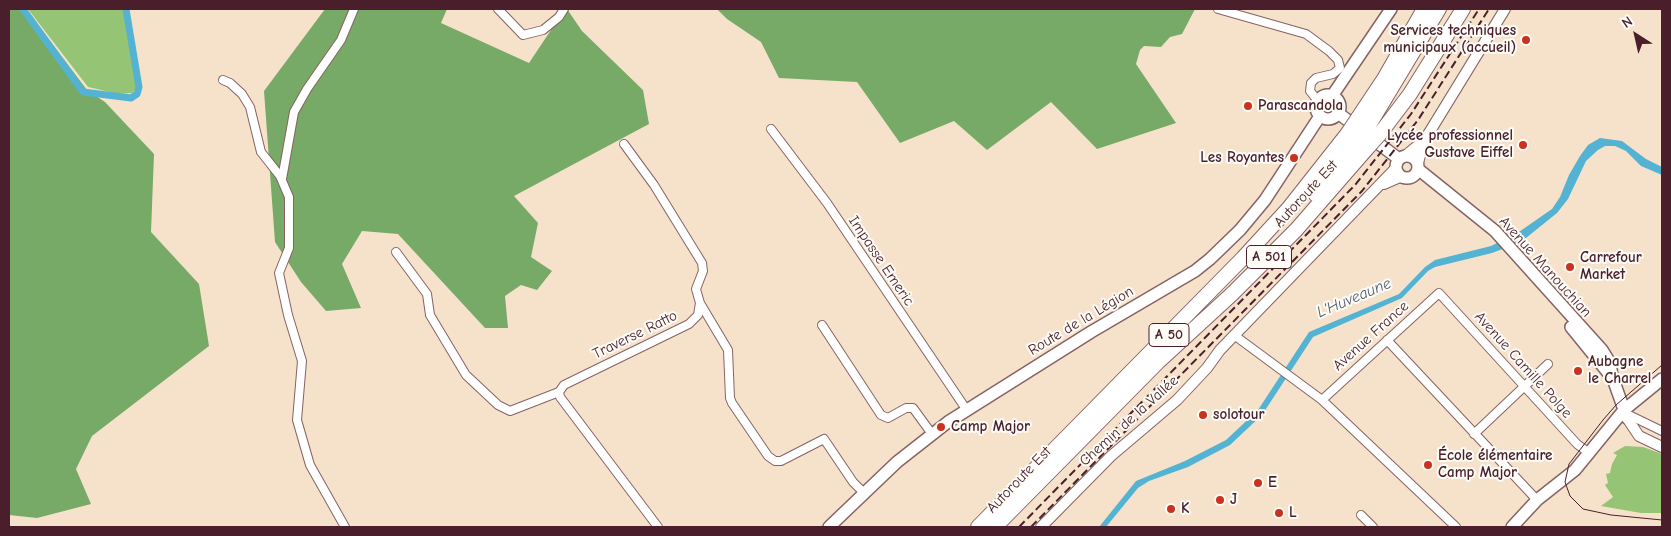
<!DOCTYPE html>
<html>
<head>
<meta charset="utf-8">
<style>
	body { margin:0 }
	#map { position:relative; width:1671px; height:536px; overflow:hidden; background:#f6e2cb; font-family:"Comic Neue",sans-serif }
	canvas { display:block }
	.frame { position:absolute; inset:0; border:10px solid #4a1f2b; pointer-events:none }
	.north { position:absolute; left:1611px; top:10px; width:50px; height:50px; -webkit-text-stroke:4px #fdfcf7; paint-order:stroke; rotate:325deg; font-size:14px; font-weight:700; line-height:20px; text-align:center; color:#4a1f2b }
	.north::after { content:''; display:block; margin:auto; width:18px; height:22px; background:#4a1f2b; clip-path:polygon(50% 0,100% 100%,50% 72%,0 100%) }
</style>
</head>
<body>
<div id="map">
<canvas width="1671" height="536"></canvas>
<div class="frame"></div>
<div class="north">N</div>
</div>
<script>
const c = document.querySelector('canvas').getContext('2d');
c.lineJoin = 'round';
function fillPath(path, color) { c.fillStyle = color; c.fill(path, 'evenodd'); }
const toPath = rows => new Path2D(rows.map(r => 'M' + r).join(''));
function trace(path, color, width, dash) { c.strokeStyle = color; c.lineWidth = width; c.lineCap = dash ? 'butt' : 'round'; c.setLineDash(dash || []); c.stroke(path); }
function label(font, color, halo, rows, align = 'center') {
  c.font = font + ' "Comic Neue",sans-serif'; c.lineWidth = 4; c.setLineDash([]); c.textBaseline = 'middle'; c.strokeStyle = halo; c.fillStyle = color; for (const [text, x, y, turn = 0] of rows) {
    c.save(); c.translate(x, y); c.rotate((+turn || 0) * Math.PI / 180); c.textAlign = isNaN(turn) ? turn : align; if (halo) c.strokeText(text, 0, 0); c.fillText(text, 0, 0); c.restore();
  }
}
const green = toPath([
	[28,9,124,9,137,88,132,93,118,94,88,87],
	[1625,446,1643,447,1662,454,1662,513,1641,513,1601,506,1613,497,1605,485,1608,483,1606,474,1610,473,1612,464,1617,455,1613,453]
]);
const forest = toPath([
	[9,9,26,9,87,90,105,102,154,154,151,232,199,284,209,346,92,436,76,469,91,504,37,518,9,515],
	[325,9,447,9,441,23,529,63,565,9,567,9,582,31,643,90,649,124,514,196,538,223,531,257,552,271,537,290,521,285,505,296,508,328,485,328,398,234,362,231,342,264,361,308,326,311,301,282,275,242,264,91],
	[717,9,1195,9,1182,34,1170,37,1161,47,1144,46,1140,50,1136,64,1176,123,1097,149,1051,102,987,150,954,121,900,143,857,82,779,78,761,42,727,19]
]);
const water = toPath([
	[1600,138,1622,141,1646,159,1662,167,1662,175,1641,166,1626,151,1615,146,1605,146,1598,150,1586,161,1568,199,1557,213,1521,242,1492,253,1435,267,1428,271,1402,298,1313,337,1262,415,1230,445,1188,467,1149,481,1138,488,1106,527,1099,527,1136,481,1185,461,1226,440,1258,410,1309,332,1399,294,1425,267,1435,260,1491,246,1516,234,1552,209,1560,197,1569,175,1580,156,1588,145]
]);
const canal = toPath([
	[23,9,83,92,131,98,137,94,139,87,126,9]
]);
const minor = toPath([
	[498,9,523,35,543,30,559,17,564,9],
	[1218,9,1306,34,1329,51,1338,60,1340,68,1333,74,1316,78,1311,83,1310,91,1318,101],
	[223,80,230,83,242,94,250,107,261,152,280,176,289,197,289,248,279,273,288,315,302,361,297,420,310,465,345,527],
	[771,129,827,203,966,409],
	[624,144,654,185,702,263,703,271,696,289,700,303,698,315,689,324,564,385,559,392,560,397,658,527],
	[282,179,294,112,307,89,341,40,354,9],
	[396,252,427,294,430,315,466,375,498,405,510,411,559,392],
	[700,303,728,350,730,398,732,403,768,456,775,461,781,461,824,439,853,482,864,493],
	[822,325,881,415,888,418,906,408,913,408,932,434],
	[1234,335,1322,400,1456,527],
	[1387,340,1537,500],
	[1322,400,1439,293,1577,444,1589,453],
	[1629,415,1662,431],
	[1474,434,1548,364],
	[1361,515,1373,527]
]);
const tertiary = toPath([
	[1405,156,1423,141],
	[1418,163,1424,141,1505,9],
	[1384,184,1400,177],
	[1627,418,1639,436,1662,447],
	[1041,527,1111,456,1177,400,1207,368,1220,350,1395,169]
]);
const secondary = toPath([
	'1316 107a12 12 0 1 1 24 0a12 12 0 1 1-24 0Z',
	[1332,96,1391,9],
	[1338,113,1399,159],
	'1396 167a11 11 0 1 1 22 0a11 11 0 1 1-22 0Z',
	[1418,169,1495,231,1602,350,1610,363,1612,376,1627,418],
	[1571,327,1610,375],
	[829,527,897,462,948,422,1091,332,1195,271,1210,259,1240,230,1265,200,1320,116],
	[1512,527,1537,500,1575,470,1624,410,1662,379]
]);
const motorway = toPath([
	[1358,118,1384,79,1424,9],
	[1368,127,1439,9],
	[1379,135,1410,94,1463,9],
	[1316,195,1360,138],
	[978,527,1243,258,1288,209,1348,133],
	[995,527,1159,361,1232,294,1296,230,1370,145]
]);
const tram = toPath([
	[1662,365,1616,405,1603,420,1569,464,1565,482,1570,496,1583,509,1611,515,1662,520]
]);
const rail = toPath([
	[1019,527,1355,185,1411,114,1479,9],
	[1031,527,1362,191,1418,120,1489,9]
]);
const motorwayBridge = toPath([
	[1348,133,1358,118],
	[1360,138,1368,127],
	[1370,145,1379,135]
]);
const markers = [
	[1526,40,5,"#c8321e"],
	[1248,106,5,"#c8321e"],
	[1523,145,5,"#c8321e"],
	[1294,158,5,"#c8321e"],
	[1570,267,5,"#c8321e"],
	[1578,371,5,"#c8321e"],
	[1203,415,5,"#c8321e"],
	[941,427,5,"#c8321e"],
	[1428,465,5,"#c8321e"],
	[1258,483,5,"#c8321e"],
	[1220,500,5,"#c8321e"],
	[1171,509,5,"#c8321e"],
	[1279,513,5,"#c8321e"]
];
const shields = [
	[1269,257,45],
	[1169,335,40]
];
const shieldNames = [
	["A 501",1269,257],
	["A 50",1169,335]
];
const poiNames = [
	["Services techniques",1516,31,"right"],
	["municipaux (accueil)",1516,48,"right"],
	["Parascandola",1258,106],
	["Lycée professionnel",1513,136,"right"],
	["Gustave Eiffel",1513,153,"right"],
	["Les Royantes",1284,158,"right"],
	["Carrefour",1580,258],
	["Market",1580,275],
	["Aubagne",1588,362],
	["le Charrel",1588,379],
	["solotour",1213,415],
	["Camp Major",951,427],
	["École élémentaire",1438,456],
	["Camp Major",1438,473],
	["E",1268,483],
	["J",1230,500],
	["K",1181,509],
	["L",1289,513]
];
const streetNames = [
	["Autoroute Est",1306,194,-47],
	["Impasse Emeric",881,261,56],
	["Avenue Manouchian",1545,267,48],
	["Route de la Légion",1081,321,-31],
	["Traverse Ratto",635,335,-26],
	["Avenue France",1371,336,-42],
	["Avenue Camille Polge",1523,365,48],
	["Chemin de la Vallée",1129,421,-42],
	["Autoroute Est",1019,480,-46]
];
const waterNames = [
	["L'Huveaune",1354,298,-23]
];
fillPath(green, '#94c474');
fillPath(forest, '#7a6');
fillPath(water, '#54b3d3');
trace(canal, '#54b3d3', 7);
trace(minor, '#866363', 10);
trace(tertiary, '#866363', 12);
trace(secondary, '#866363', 14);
trace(motorway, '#866363', 16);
trace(minor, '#fff', 8);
trace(tertiary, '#fff', 10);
trace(secondary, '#fff', 11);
trace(motorway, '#fff', 14);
trace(tram, '#4a1f2b', 1);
trace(rail, '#4a1f2b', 2, [8, 4]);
trace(motorwayBridge, '#866363', 16, []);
trace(motorwayBridge, '#fff', 14);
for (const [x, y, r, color] of markers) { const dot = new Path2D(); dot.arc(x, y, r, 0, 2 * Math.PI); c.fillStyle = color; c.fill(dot); trace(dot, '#fdfcf7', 2); }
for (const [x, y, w] of shields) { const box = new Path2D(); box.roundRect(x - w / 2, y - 11.5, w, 23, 4); c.fillStyle = '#fdfcf7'; c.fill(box); trace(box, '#4a1f2b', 1); }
label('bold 14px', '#4a1f2b', null, shieldNames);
label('bold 15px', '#4a1f2b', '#fdfcf7', poiNames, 'left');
label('15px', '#4a1f2b', '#fdfcf7', streetNames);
label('italic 16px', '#4e5a6e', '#fdfcf7', waterNames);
</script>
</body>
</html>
